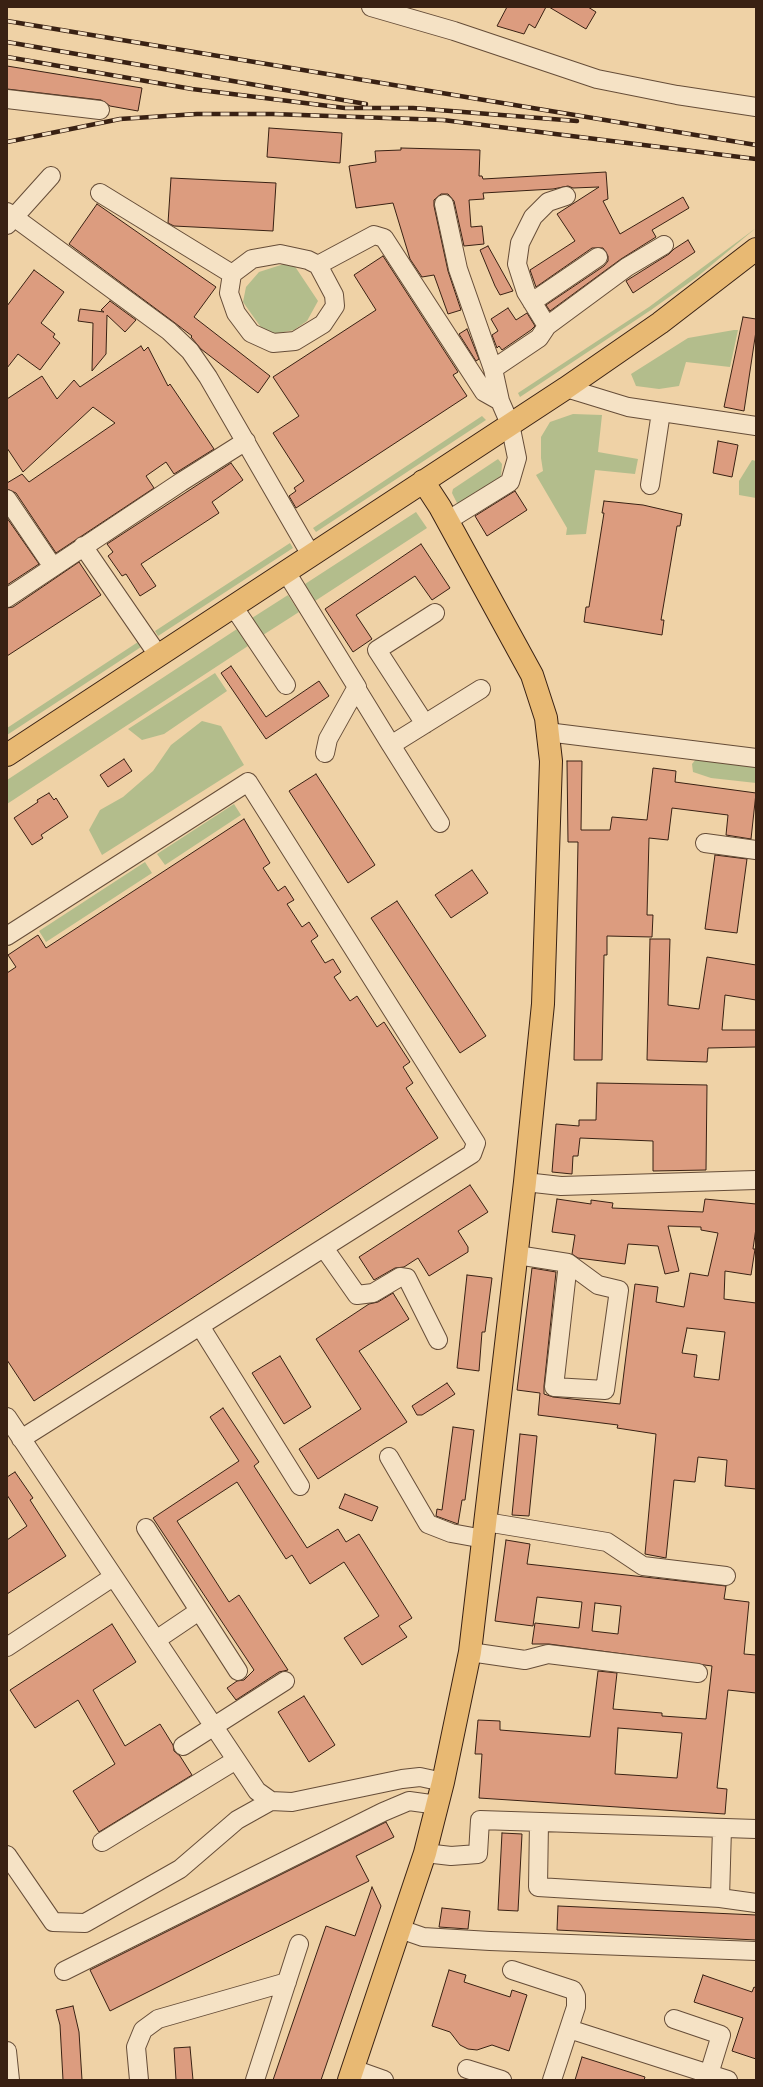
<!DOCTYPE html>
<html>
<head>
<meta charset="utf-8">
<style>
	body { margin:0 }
	#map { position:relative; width:763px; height:2087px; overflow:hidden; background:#efd2a6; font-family:"Old Standard TT",serif }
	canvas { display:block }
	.frame { position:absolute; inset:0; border:8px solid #392113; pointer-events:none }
</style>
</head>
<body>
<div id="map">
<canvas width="763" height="2087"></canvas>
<div class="frame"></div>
</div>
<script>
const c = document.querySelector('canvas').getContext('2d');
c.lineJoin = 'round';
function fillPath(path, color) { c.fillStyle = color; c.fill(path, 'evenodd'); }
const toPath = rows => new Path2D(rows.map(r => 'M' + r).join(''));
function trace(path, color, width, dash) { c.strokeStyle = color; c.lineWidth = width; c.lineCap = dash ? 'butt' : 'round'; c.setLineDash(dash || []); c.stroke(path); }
const green = toPath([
	[756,228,697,277,651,310,520,397,518,393,649,307],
	[287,263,294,265,318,301,307,321,294,330,269,335,260,326,243,302,246,287,259,272],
	[734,330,738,330,730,367,686,362,679,386,659,389,636,386,631,374,688,338],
	[573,414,602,415,598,452,638,459,635,474,595,470,586,534,566,535,567,528,536,475,543,471,541,458,541,437,550,422],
	[482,416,486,420,316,532,313,528],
	[498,459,502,464,501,477,458,505,452,493,453,489],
	[752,460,756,461,756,498,739,495,739,481],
	[416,512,427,528,315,601,305,584],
	[290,543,293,548,158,636,155,631],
	[288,595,299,612,263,635,252,618],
	[237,629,248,646,7,804,7,780],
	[138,642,141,647,7,735,7,728],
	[215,673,227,691,164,734,142,740,128,729],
	[202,721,221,726,244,765,102,855,89,830,100,810,123,797,153,771,171,745],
	[697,758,756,765,756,783,711,778,693,772,692,764],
	[234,804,241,815,165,865,157,854],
	[145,862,152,873,46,942,39,931]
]);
const building = toPath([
	[507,7,546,7,535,28,529,24,524,34,497,26,507,7],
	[549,7,588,7,596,12,586,29,549,7],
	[7,66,142,88,138,111,110,106,101,100,7,89,7,66],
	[269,128,342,133,340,163,267,157,269,128],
	[401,148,480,150,479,176,482,176,483,179,606,172,608,199,603,201,620,234,683,197,689,208,652,230,656,237,621,259,550,311,546,305,604,266,608,261,608,256,603,248,592,248,536,287,530,270,575,241,557,214,599,187,573,188,568,186,553,189,483,193,484,199,469,200,471,227,482,226,484,244,464,246,454,201,448,194,441,194,434,200,434,206,448,271,461,310,448,314,434,275,422,277,410,259,393,203,356,208,349,166,376,162,375,151,401,150,401,148],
	[171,178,276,183,273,231,174,226,168,223,171,178],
	[97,204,216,287,194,317,270,376,258,393,201,349,191,337,192,336,175,323,69,244,97,204],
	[688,240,695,252,633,293,626,281,669,254,674,249,688,240],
	[488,246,513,291,500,295,495,286,480,250,488,246],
	[383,256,458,372,453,375,467,396,296,508,289,496,296,491,294,488,304,481,273,433,299,416,273,377,376,310,354,275,383,256],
	[34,270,64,292,41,323,55,334,53,337,60,343,40,370,18,354,7,368,7,306,34,270],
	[110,301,136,320,125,332,107,315,106,354,92,371,93,323,78,321,80,309,104,312,101,310,110,301],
	[508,308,516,320,527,313,535,326,531,330,502,350,499,346,497,348,492,335,498,331,491,319,508,308],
	[743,317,756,319,756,331,744,411,724,407,743,317],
	[467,329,479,359,476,361,459,334,467,329],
	[141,346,144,351,148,347,168,386,170,384,214,449,174,474,166,462,146,476,154,488,56,553,16,493,7,489,7,483,22,474,29,482,115,423,93,407,23,472,7,448,7,399,42,376,57,399,74,380,80,387,141,346],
	[718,441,738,445,732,477,713,473,718,441],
	[231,463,243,480,212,502,219,513,141,564,156,586,140,596,126,574,122,576,108,556,113,552,107,544,231,463],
	[515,491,527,510,487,536,475,516,515,491],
	[604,501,643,505,682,514,680,526,677,526,661,620,664,620,662,635,584,622,586,607,589,607,604,513,602,513,604,501],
	[7,518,39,564,7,585,7,518],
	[421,544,450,588,432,600,415,576,356,615,372,639,353,652,325,609,421,544],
	[79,562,101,595,7,656,7,608,13,607,79,562],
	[231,666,266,717,319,681,329,696,266,739,221,673,231,666],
	[124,759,132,771,108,787,100,775,124,759],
	[567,761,582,761,581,830,610,830,612,817,647,820,653,768,676,771,675,782,756,793,751,839,726,835,728,815,672,808,668,840,649,838,647,915,653,915,652,937,607,936,607,955,604,955,602,1060,574,1060,578,842,568,842,567,761],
	[316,774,375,865,348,883,289,791,316,774],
	[49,793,54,800,56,798,68,817,41,835,43,838,32,845,14,818,38,802,37,800,49,793],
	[244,819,270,863,263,868,278,891,285,886,294,900,287,904,302,927,309,922,318,936,311,941,325,963,333,959,341,972,334,977,350,1001,357,996,377,1027,384,1022,410,1062,403,1067,413,1083,406,1088,438,1138,34,1401,7,1360,7,973,16,967,8,955,38,935,46,948,244,819],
	[715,855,747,859,737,933,705,929,715,855],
	[472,870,488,893,451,918,435,895,472,870],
	[397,901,486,1036,460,1053,371,918,397,901],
	[650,939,670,939,668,1005,699,1009,707,957,756,965,756,1000,725,995,722,1030,756,1030,756,1047,708,1048,707,1062,647,1060,650,939],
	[597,1083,707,1085,706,1170,653,1171,653,1141,580,1138,578,1156,573,1156,572,1174,552,1172,556,1124,579,1126,579,1120,596,1120,597,1083],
	[470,1185,488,1212,458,1231,468,1247,468,1252,429,1276,418,1258,404,1267,395,1268,374,1280,359,1257,470,1185],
	[557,1199,591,1204,591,1200,613,1203,612,1208,703,1212,705,1199,756,1204,756,1228,753,1249,755,1249,751,1275,725,1271,724,1299,756,1303,756,1489,725,1486,727,1460,698,1457,695,1482,674,1480,666,1558,645,1554,656,1434,617,1428,618,1425,538,1415,540,1393,517,1390,532,1268,556,1272,544,1386,544,1394,553,1397,620,1404,635,1284,658,1287,656,1302,684,1307,690,1273,708,1276,718,1233,701,1230,701,1227,668,1226,679,1271,665,1274,658,1246,628,1244,625,1264,578,1258,572,1254,575,1235,552,1232,557,1199],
	[687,1328,725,1332,719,1380,694,1377,697,1355,682,1353,687,1328],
	[467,1275,492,1278,485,1332,482,1332,479,1371,457,1368,467,1275],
	[393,1293,409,1319,359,1351,407,1422,318,1479,299,1449,361,1409,316,1339,369,1304,378,1302,393,1293],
	[280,1356,311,1407,284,1424,252,1373,280,1356],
	[447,1383,455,1394,422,1415,417,1415,412,1406,447,1383],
	[223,1408,259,1462,254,1466,307,1548,338,1529,346,1542,359,1534,412,1618,399,1626,407,1637,362,1665,344,1638,379,1616,344,1562,310,1584,292,1555,286,1559,237,1482,177,1521,229,1602,239,1595,288,1670,279,1672,236,1700,227,1688,237,1681,244,1680,254,1670,153,1518,239,1461,210,1417,223,1408],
	[453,1427,474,1430,465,1500,462,1500,458,1524,436,1516,437,1509,442,1510,453,1427],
	[520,1434,537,1436,529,1516,512,1515,520,1434],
	[15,1472,33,1498,30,1500,66,1556,7,1594,7,1540,27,1526,7,1495,7,1477,15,1472],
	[345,1494,378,1507,372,1521,339,1508,345,1494],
	[506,1540,530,1544,527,1564,726,1586,724,1599,749,1602,744,1654,756,1655,756,1693,728,1690,717,1788,727,1789,725,1814,479,1798,482,1754,475,1754,478,1720,500,1721,500,1730,590,1737,598,1671,617,1673,613,1709,662,1713,662,1716,706,1719,712,1666,549,1644,532,1644,535,1623,579,1628,582,1602,537,1597,533,1626,495,1621,506,1540],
	[595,1603,621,1606,618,1634,592,1631,595,1603],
	[618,1728,682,1733,677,1778,615,1774,618,1728],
	[112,1624,136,1662,93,1690,125,1746,160,1724,173,1745,174,1751,180,1756,192,1775,99,1832,73,1791,115,1764,78,1700,35,1728,10,1690,112,1624],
	[304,1696,335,1745,309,1762,278,1712,304,1696],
	[386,1822,394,1837,356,1856,369,1881,110,2011,90,1970,386,1822],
	[502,1833,522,1834,518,1911,498,1910,502,1833],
	[372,1887,381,1906,321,2080,273,2080,326,1926,355,1936,372,1887],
	[558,1906,756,1915,756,1940,557,1930,558,1906],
	[442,1908,470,1911,468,1929,439,1927,442,1908],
	[449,1970,466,1975,464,1982,510,1997,512,1990,527,1995,509,2051,492,2045,477,2050,468,2049,460,2045,450,2032,432,2026,449,1970],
	[703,1975,752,1992,754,1987,756,1988,756,2059,732,2051,743,2018,694,2002,703,1975],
	[73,2006,79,2032,82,2080,63,2080,60,2025,56,2010,73,2006],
	[190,2047,193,2080,176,2080,174,2048,190,2047],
	[582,2057,645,2077,644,2080,575,2080,582,2057]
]);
const minor = toPath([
	[371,7,454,31,597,79,677,95,756,107],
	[7,99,100,110],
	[100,193,232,274,252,259,280,254,308,260,318,265,374,235,384,238,484,392,500,401,510,424,517,458,510,482,447,521],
	[444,204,458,269,493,369,500,401],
	[7,212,169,331,190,351,208,377,311,555],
	[7,225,51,176],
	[232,274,229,293,236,313,251,333,273,343,295,341,323,324,335,306,334,295,318,265],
	[532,302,598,257],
	[547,326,627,267,664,245],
	[493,369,539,338,547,326,526,292,517,264,520,243,533,217,548,202,566,196],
	[566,388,628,407,756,426],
	[650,485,661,412],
	[7,499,53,567],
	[83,546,158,655],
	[286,572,357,687,328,739,325,753],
	[7,598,181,482,246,441],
	[233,606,286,685],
	[356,688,391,745,481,689],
	[425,724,377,650,435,613],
	[547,732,756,758],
	[391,745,440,823],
	[705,843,756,850],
	[7,936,248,782,476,1143,472,1154,21,1439],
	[525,1182,561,1186,756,1180],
	[324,1248,357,1295,373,1293,400,1277,407,1278,438,1340],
	[517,1255,568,1263,554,1387,605,1390,619,1290,598,1285,568,1263],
	[200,1326,300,1486],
	[7,1417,257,1791,271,1801,292,1802,402,1779,420,1777,443,1782],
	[389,1457,428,1524,451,1533,484,1539],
	[486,1522,607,1542,643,1566,726,1576],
	[146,1528,238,1671],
	[156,1640,199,1611],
	[7,1647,113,1577],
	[470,1652,525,1660,548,1654,698,1673],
	[183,1746,285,1681],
	[539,1822,538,1887,720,1898,756,1903],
	[102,1842,236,1760],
	[425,1853,451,1856,478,1854,480,1820,756,1829],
	[7,1855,53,1922,85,1923,180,1869,237,1820,271,1801],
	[720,1898,722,1828],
	[400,1929,423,1937,490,1941,756,1951],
	[512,1970,573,1990,576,1996,576,2007,552,2080],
	[64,1971,383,1812,409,1801,438,1805],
	[674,2019,721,2035,709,2074],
	[569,2029,728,2080],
	[7,2051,10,2080],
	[353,2069,384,2080],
	[467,2069,502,2080],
	[139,2080,136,2047,143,2030,158,2019,287,1982],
	[255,2080,299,1944]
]);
const major = toPath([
	[7,755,566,388,660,323,756,249],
	[349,2080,425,1853,443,1782,470,1652,525,1182,543,1004,551,761,546,718,532,675,440,507,423,481]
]);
const rail = toPath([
	[7,21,756,145],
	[7,42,366,104],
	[7,57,192,89,345,108,413,108,577,121],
	[7,142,120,119,197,114,273,114,443,120,756,159]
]);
fillPath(green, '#b3bd8c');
fillPath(building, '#dc9c7f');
trace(building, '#392113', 1);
trace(minor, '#664d38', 20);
trace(major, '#392113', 24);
trace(minor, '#f5e2c5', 18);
trace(major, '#e8b973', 22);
trace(rail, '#392113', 4.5);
trace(rail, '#f5e2c5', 3, [9]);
</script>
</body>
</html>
